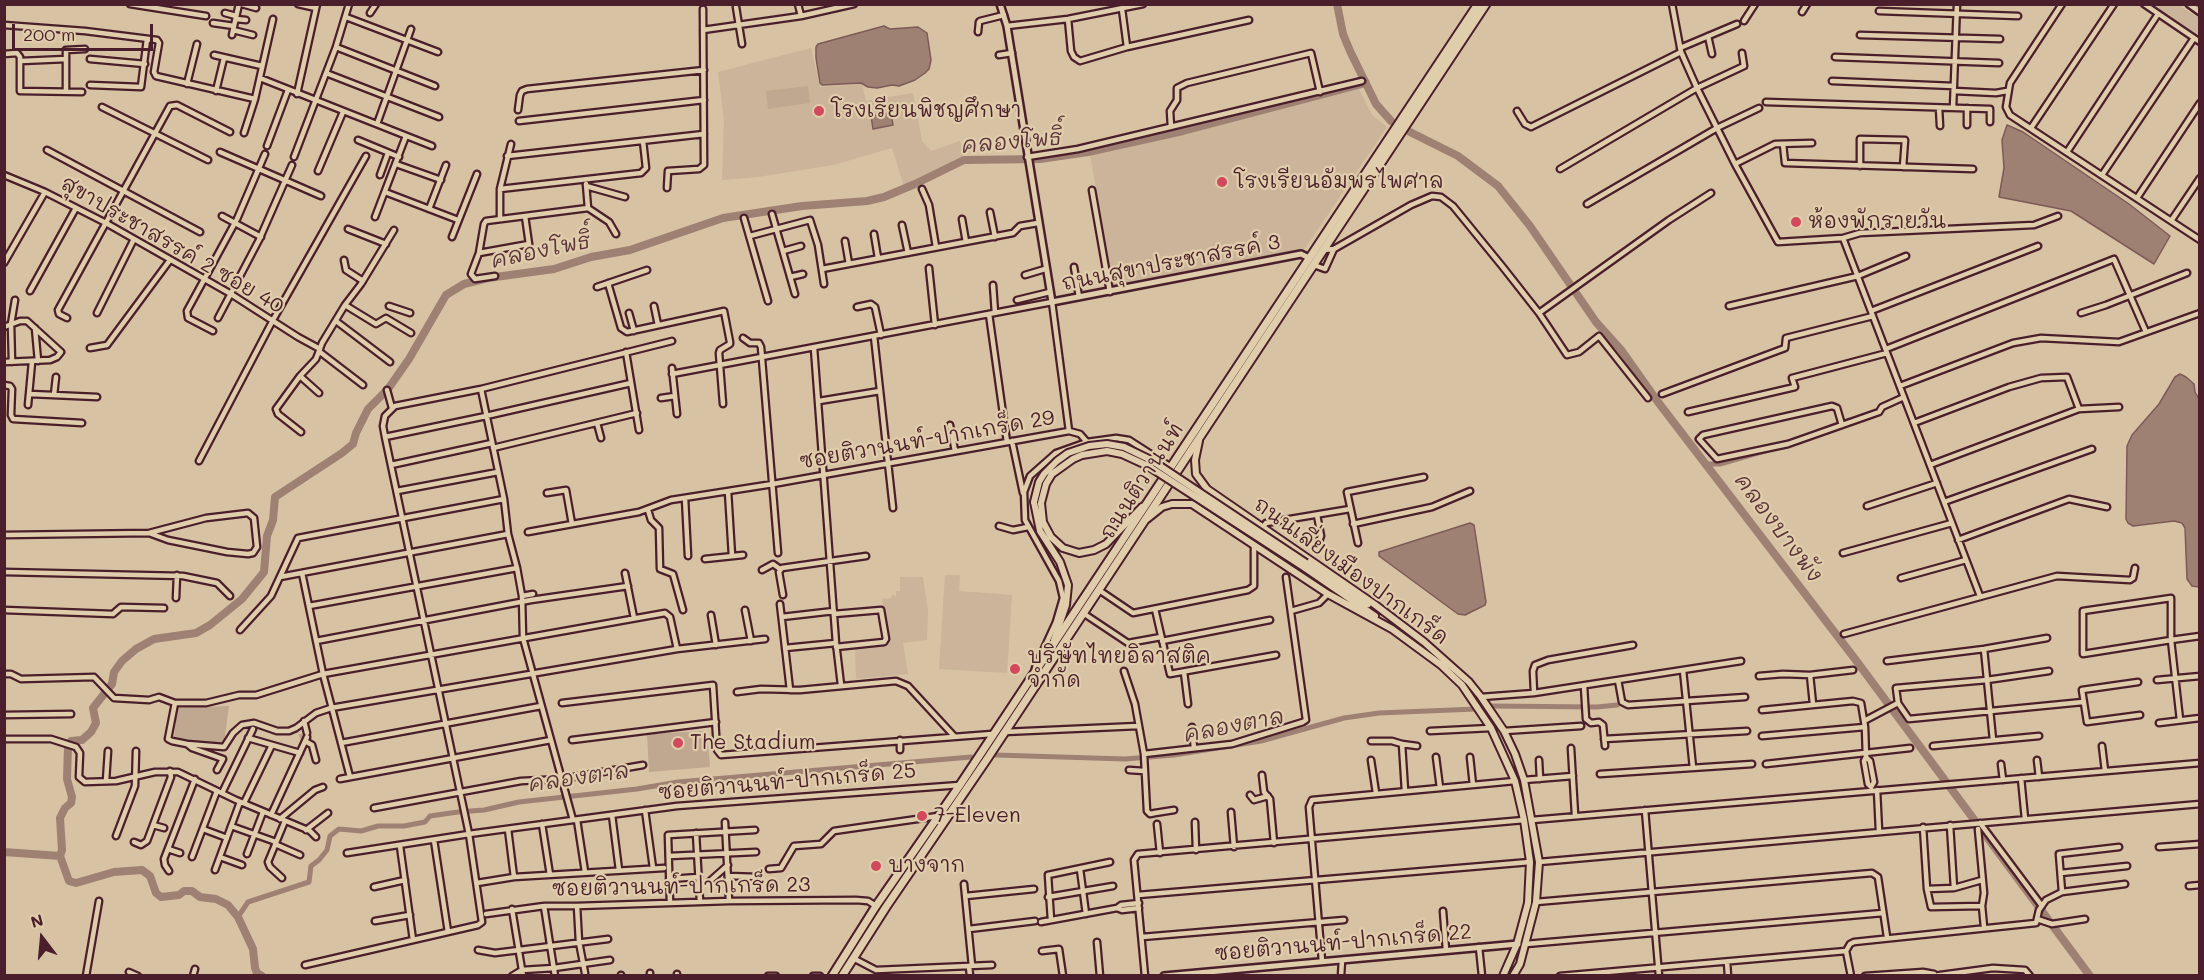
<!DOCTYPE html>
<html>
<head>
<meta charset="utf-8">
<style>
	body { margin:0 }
	#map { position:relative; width:2204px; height:980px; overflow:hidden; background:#d7c2a3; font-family:Mali,sans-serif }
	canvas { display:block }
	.frame { position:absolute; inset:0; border:6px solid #4a1f2b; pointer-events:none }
	.north { position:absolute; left:12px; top:908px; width:60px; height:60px; -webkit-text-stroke:4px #e0cdab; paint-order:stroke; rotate:344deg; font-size:16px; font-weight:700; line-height:24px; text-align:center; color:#4a1f2b }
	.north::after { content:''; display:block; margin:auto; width:21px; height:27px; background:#4a1f2b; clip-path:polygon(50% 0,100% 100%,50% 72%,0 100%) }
	.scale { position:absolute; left:12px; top:24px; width:141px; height:27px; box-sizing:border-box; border:3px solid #4a1f2b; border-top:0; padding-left:8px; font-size:18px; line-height:21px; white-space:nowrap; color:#4a1f2b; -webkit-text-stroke:4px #e0cdab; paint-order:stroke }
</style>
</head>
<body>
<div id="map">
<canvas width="2204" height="980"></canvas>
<div class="frame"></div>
<div class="north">N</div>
<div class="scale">200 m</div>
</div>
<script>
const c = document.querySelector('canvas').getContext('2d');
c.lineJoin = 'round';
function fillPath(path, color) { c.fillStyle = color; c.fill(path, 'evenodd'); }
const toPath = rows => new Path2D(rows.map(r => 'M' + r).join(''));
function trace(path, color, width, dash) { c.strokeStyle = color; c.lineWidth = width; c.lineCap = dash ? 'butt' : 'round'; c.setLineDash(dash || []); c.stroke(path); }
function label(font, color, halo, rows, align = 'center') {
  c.font = font + ' Mali,"Playpen Sans Thai",sans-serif'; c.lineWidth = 4.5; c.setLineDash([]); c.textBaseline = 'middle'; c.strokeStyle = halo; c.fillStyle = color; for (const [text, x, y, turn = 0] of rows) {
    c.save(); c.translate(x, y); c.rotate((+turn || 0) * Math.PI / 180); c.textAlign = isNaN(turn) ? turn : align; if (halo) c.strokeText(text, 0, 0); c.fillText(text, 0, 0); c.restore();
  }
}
const built = toPath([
	[2146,5,2178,5,2199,18,2199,40],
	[811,48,820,87,862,84,866,101,913,93,922,141,931,151,960,141,964,160,905,189,892,148,833,165,758,177,722,180,724,121,718,72],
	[1359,89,1372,115,1387,127,1304,250,1113,288,1090,154],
	[945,575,960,575,959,591,1012,595,1007,673,939,669],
	[900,577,923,577,928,611,927,640,903,643,908,674,856,679,855,646,890,643,882,599,891,598,892,595,896,596,896,591,900,591]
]);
const green = toPath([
	[808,86,810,103,768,109,766,91],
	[229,706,224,743,174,739,177,708],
	[707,731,710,767,649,772,647,734]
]);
const water = toPath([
	[884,26,890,29,918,27,927,33,931,60,929,69,925,73,915,80,899,86,892,85,877,88,868,87,861,83,822,85,820,83,816,58,816,47,818,44,884,26],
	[891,113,893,125,873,129,871,116,891,113],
	[2007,125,2023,132,2129,204,2170,236,2154,264,2071,211,1999,197,2004,168,2002,140,2007,125],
	[2180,374,2186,377,2194,384,2195,392,2199,399,2199,587,2192,586,2187,579,2185,528,2182,523,2174,521,2133,526,2128,523,2126,519,2127,446,2132,435,2159,404,2175,377,2180,374],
	[1470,523,1474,525,1486,602,1485,605,1465,615,1458,614,1379,556,1379,552,1470,523]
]);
const canal = toPath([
	[1819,431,1849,420],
	[1705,464,1720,464,1768,450],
	[1491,706,1597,707,1617,705],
	[996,755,1125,759,1174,755,1261,741,1344,718,1379,713,1476,709],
	[238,917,248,902,309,882,311,866,319,860,327,850,330,836,339,829,361,831,378,826,404,826,425,822,430,816,458,812,484,810,519,802,637,789,678,782,971,757]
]);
const river = toPath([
	[1337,4,1343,34,1350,51,1376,104,1391,121],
	[1410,132,1458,156,1498,186,1530,226,1596,322,1622,351,1658,402,1855,659,2090,976],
	[4,852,60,856,69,881,76,883,114,872,142,870,150,876,156,893,161,897,179,895,184,891,192,891,200,897,216,899,228,905,238,917,253,949,255,968,257,973,262,976],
	[60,856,62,850,60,818,65,808,71,803,72,797,67,779,68,746,71,741,82,740,91,732,96,723,93,708,112,684,114,672,122,661,136,649,154,639,196,633,210,625,242,599,264,572,267,536,273,520,275,497,342,453,353,444,356,433,368,409,388,389,409,359,446,295,464,284,488,278,554,269,591,257,630,250,723,218,802,206,867,201,884,197,915,184,964,160,1040,159,1088,152,1183,131,1366,83]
]);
const minorTunnel = toPath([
	[301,734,302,738]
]);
const minor = toPath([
	[130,4,206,16],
	[242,4,256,8],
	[298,4,316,8],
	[798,4,801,16],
	[1672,4,1681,52,1697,88,1735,164,1778,242,1843,238,1860,233,2034,225,2058,216],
	[2062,4,2010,83,2006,107,2010,115,2200,240],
	[2144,4,2200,42],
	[736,7,742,44],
	[1879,11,2018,16],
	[1802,12,1807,4],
	[225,13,236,16],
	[370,13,376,4],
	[346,17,438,52],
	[236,19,246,20],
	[1068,19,1071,51,1074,57,1080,61,1127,47,1122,9],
	[1744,21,1755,4],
	[213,23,234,26,232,35],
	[4,25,85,31,157,40,159,43,154,72,156,76,255,99],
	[234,26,239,4],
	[1007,26,1068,19,1143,4],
	[233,30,253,35],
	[703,30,801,16,854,4],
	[978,32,979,22,980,21,1004,15],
	[1860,35,2000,39],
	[1708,36,1712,54],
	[336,47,435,86],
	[1127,47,1249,20],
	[1680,48,1737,24],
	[4,54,17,53,20,57,20,91,82,92],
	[214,55,262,66],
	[999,55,1012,53],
	[1835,57,1999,63],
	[90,59,145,64],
	[21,61,66,59],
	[326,73,439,117],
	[260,78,432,146],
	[1832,81,1954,86],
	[187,84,197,44],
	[90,85,141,87,147,39],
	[66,91,66,50,85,49],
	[216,91,224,58],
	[1954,91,1996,93,2007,91],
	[297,94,317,4],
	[1766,102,1990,109,1990,122],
	[102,107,208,160],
	[1939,108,1940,126],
	[1953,108,1957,4],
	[518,110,520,95,522,91,527,89,704,70],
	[1517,111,1525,124,1531,127,1681,52],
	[519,121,704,100],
	[377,124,411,29],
	[1967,125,1967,108],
	[1171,127,1170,111,1177,100,1177,88,1187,83,1311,53,1320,92],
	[2031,128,2114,4],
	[244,133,255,99,273,19],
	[358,140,399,157],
	[1783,144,1785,163,1973,169],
	[267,146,288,90],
	[47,150,200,232],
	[220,152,321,196],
	[2067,152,2158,14],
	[507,156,704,134],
	[294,157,336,47,349,4],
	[1027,157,1078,149,1362,81],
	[396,164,441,180],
	[1735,164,1775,144,1812,143],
	[1860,166,1860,139,1905,140,1903,167],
	[1560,169,1697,88,1744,66,1742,53],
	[318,171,343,112],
	[4,175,45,192,106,223,231,294,298,337,320,349],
	[380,175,388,153],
	[2102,175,2194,38],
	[586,184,588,208],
	[586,186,625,197],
	[667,188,668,171,699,169,704,165,703,9],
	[500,189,641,173,646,168,643,141],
	[922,189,929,205,936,247],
	[1092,190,1110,292],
	[385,192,458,220],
	[2137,198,2200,103],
	[1587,204,1717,128,1759,108],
	[429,209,446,165],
	[990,212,995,237],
	[772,214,795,294],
	[222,216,261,237],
	[375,217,406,136],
	[744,218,768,301],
	[500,219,500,189,511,144],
	[962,219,966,242],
	[2171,221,2200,178],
	[902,225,908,253],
	[348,229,386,244],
	[874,234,878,258],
	[750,236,810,220,818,245,824,284],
	[452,237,477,174],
	[1843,238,1980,596],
	[845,241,849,264],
	[1323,250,1334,249,1411,205,1432,196,1441,197,1453,206,1502,266,1539,313,1567,355,1579,352,1599,336,1648,398],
	[783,251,801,246],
	[479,253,529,244,525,216],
	[344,260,346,270,363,281],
	[4,263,45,192],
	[1314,265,1325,269,1334,249],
	[1074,267,1079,297],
	[929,268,935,325],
	[822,269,1013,233,1020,226,1038,223],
	[1025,275,1045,269],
	[495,276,475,279,471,274,479,253,484,224,486,221,588,208,609,222,616,234],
	[790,277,803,274],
	[608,283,621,328,627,332,724,311,730,342,730,344,720,350,719,353,723,404],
	[993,285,995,313],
	[597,287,647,270],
	[30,291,76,208],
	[1017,300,1050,292],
	[345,305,376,324,386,318,411,333],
	[389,306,410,313],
	[654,306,658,325],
	[1729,306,1858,276,1906,256],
	[857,307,871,304,875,307,881,335],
	[1871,311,2038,246],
	[97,313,134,239],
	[629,313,634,331],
	[1539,313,1669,220,1711,193],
	[2081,313,2106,305,2187,273],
	[989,314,1007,442],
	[67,318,59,314,58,310,170,106,177,105,230,132],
	[218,318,259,240,292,165],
	[336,321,390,362],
	[4,327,20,321,27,321,61,352,57,357,50,360,4,362],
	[35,328,38,361],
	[213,331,188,318,187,311,237,219,265,154],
	[874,336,893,508],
	[743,338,750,343,759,343,761,347,778,553],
	[90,348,107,345,170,260],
	[814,348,836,643,841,685],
	[1886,349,2114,259,2146,332],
	[320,352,363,385],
	[626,352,639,430],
	[12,362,11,324,15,300],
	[672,368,677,414],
	[672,374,1052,302,1069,431],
	[300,376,319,393],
	[4,385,10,386,12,389,11,415,13,419,82,423],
	[1900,386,2013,343,2041,338,2119,342,2200,313],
	[481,389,504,499,508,534,517,568,522,596,523,638,573,820],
	[387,390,392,408],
	[30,394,97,397],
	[1662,394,1785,348,1786,338,1873,316],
	[54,395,56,377],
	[661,398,675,396],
	[819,401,880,391],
	[28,405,32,362],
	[1688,412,1795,387,1792,378,1887,353],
	[597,423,601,438],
	[1914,423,2009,387,2041,378,2067,377,2079,409,2119,407],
	[950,425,955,451],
	[1842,425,1837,408,1832,406,1703,435,1699,439,1717,459,1788,444,1842,425,1879,412,1882,407,1904,397],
	[301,432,278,414,276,409,300,376,316,359,322,343,345,305,361,284,394,230],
	[385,437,486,416,631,383],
	[1012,441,1023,493],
	[493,448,637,413],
	[199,461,273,320,366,156],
	[391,465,492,443],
	[1930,465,2079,409],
	[397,491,498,472],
	[728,491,732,556],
	[547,493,566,490,572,524],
	[685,498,688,556],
	[1944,502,2092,449],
	[1867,506,1937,483],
	[648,510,651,520,659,528,660,569,673,574,683,610],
	[1353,524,1432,507,1470,491],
	[999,526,1013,530,1028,527],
	[1263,527,1266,523,1350,509],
	[528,532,639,512,671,500,773,484,1069,431,1080,434,1087,442],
	[4,535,149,533,206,518,248,513,254,518,257,547,253,553,248,554,227,552,168,540,149,533],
	[1958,540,2069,499,2107,507],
	[1358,543,1347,492,1424,477],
	[1316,549,1321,536,1317,515],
	[1843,553,1952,523],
	[705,559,743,555],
	[762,570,773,564,780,569],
	[4,572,183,576,217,583,230,596],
	[302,573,323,674,350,777],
	[625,573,634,618],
	[280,577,508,534],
	[1901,578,1966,560],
	[1099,590,1133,613,1248,590,1254,586,1254,545],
	[783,595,779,572,782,568,866,556],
	[522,596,533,594],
	[176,598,177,575],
	[780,604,790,690],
	[309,606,517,568],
	[1155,609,1170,674,1276,655],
	[4,610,113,614,121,607,164,608],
	[745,610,751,641],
	[1291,611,1319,603,1328,594],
	[1083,613,1128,643,1161,637],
	[834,614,881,610,886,639,884,642,836,647],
	[711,615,716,645],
	[782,617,834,611],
	[240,630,271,596,298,538,504,499],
	[1844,634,2057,576,2130,580,2133,578,2135,568],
	[316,641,531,600,628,586],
	[1162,641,1270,620],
	[785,648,836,643],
	[1984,649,1993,740],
	[1887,661,1984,649,2047,638],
	[1035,668,1056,622,1063,598,1059,581,1025,520,1024,492,1030,476,1056,453,1087,442,1116,438,1129,440,1171,467],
	[1683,670,1693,768],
	[1124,671,1135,704,1144,754,1147,811,1150,814,1155,813,1174,810],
	[2049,671,1987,680,1896,688,1898,703,1909,719,2083,702],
	[1184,672,1188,704],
	[4,674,11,674,21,679,94,677,114,698,149,700,159,697,175,703],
	[1810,675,1813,704],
	[1759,676,1783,674,1810,675,1853,670],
	[1618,680,1622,702,1628,705,1745,697],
	[2157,680,2200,676],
	[2138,682,2082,690,2087,722,2140,715],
	[1584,686,1586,719,1591,723,1599,722,1603,725,1605,746],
	[737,692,761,689,800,690,896,681,908,686,954,736],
	[1534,693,1533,671,1535,665,1548,660,1633,645],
	[1481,697,1534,693,1741,661],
	[562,703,713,685,717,750,721,755,992,734],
	[1762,710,1853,701,1861,703,1865,727,1866,757,1864,761,1868,784,1871,787],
	[4,715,71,714],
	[2180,720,2171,640,2171,598,2083,611,2083,654,2171,640,2200,636],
	[304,721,307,733],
	[1864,721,1898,703],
	[2159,723,2200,718],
	[1192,727,1194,748],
	[1430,731,1491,728],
	[1504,731,1581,726],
	[1004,732,1138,726],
	[1762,736,1865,727],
	[248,738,300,753],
	[4,739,51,739,76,747,80,753,79,777,85,782,116,781,155,772,178,772,236,800,310,831,316,837],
	[1604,739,1747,731],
	[572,740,716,722],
	[900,740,900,750],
	[305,741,312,745,316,760],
	[1371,741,1392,741,1402,744,1405,791],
	[341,743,541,706],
	[187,744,224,747,233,733,242,725,254,723,277,731,289,731,296,728,316,713,331,708,677,649,765,639],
	[1402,744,1417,746],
	[1933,746,2039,736],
	[2102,746,2105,771],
	[1571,748,1575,815],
	[1144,754,1232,744,1303,722,1306,720,1286,577],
	[1436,757,1440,788],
	[1470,757,1473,785],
	[1866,757,1870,761,1874,782,1871,787],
	[1371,760,1376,793],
	[1539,760,1540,779],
	[2037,760,2039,777],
	[1766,764,1910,748],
	[2001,764,2003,780],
	[217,770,223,759,192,748,187,744,172,741,168,739,175,703,206,703,239,695,256,695,323,674,665,613,670,617,677,649],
	[1129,770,1144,771],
	[1600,774,1752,764],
	[1262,775,1264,792,1270,799,1274,843],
	[2021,778,2025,819],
	[340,779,551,740],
	[1524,780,1573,776],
	[106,781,108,751],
	[1877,790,1879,831],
	[222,793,253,729],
	[1250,795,1254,800,1268,796],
	[244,803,272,745],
	[374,808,521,781,562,779,643,765],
	[645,810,653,868],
	[1645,810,1659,976],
	[1231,812,1234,847],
	[271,815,307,737],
	[612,815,619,870],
	[280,819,315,790,323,787],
	[577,820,585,872],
	[1532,820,2200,763],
	[725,822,729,901],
	[1195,822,1196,850],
	[1980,823,2042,906],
	[542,824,550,875],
	[1157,824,1160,853],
	[153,825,164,828],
	[1950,825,1954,888],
	[231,826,276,842],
	[1923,827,1927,889,1931,907,1982,906],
	[203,829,227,838],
	[508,829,514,877],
	[1978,829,1984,893,1982,906,1984,927],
	[306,830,328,813],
	[696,833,700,902],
	[116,836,135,786,136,751],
	[434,840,448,932],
	[134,842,141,845,147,841,171,777,170,771],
	[275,844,300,855],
	[400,846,413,940],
	[2159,847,2200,844],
	[168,849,180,853],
	[347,853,469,834,677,806,960,785],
	[247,854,263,812],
	[669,856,756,852],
	[192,857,217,791],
	[220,857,242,865],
	[1539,862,2200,804],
	[769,869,781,868,794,846,821,844,834,831,938,816],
	[1080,869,1086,914],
	[215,870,240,802],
	[169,871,165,865,164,859,195,779],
	[2061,873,2127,866],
	[729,876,757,877],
	[282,878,270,867,268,862,285,821],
	[669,879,699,877],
	[710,881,728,865],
	[477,883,514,877,664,868],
	[964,884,972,966],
	[2189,886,2200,885],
	[374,887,405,880],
	[1927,889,1954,888,1982,880],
	[2062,892,2059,854,2119,847],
	[1138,895,1530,862],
	[966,896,1034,889],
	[1048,897,1113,886],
	[1536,902,1872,873,1878,877,1887,937],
	[670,903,668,835,755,830],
	[1139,903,1121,905,1117,908,1122,910,1139,908],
	[544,906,555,976],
	[577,906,579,942,585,973],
	[512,909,523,976],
	[1443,911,1446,950],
	[486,914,544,906,577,906,729,901,856,900,868,901,876,906],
	[2037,919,2052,924,2085,919],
	[1051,920,1048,875,1110,862],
	[375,921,410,915],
	[1041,922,1117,908],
	[969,929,1035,921],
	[1142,937,1344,920],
	[1097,942,1100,976],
	[1526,944,1883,913],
	[1479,947,1482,976],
	[478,950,495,953,608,939],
	[1042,951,1059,949,1063,976],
	[853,958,876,970,992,965],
	[1322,961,1309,807,1312,800,1515,781],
	[1727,962,1728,976],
	[305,965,478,925,482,922,469,834,385,437,383,426,385,416,395,406,481,389,672,341],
	[969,966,970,976],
	[129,972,138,976],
	[650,973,650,976],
	[677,974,677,976],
	[621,975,621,976],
	[86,976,99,901],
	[193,976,195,969],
	[512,976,522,970,554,968,610,960],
	[768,976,776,976],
	[813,976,820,976],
	[1145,976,1134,860,1138,854,1524,820],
	[1341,976,1342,960],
	[1560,976,1846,951],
	[1851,976,1846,951,1850,944,1854,942,2036,923,2039,910,2046,900,2062,892,2125,884],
	[1865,976,1923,972,1934,974],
	[1933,976,1993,968,2025,970,2030,976]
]);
const tertiary = toPath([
	[1000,4,1007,26,1052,302,1301,254,1309,258],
	[2189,4,2200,12],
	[2198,4,2200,5],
	[1164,976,1518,944]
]);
const secondary = toPath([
	[1199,441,1195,460,1196,474,1207,489,1374,604,1424,642,1469,682,1481,697,1504,731,1515,754,1524,780,1539,862,1536,902,1520,964,1513,976],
	[1034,502,1040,531,1060,562,1068,585,1066,605,1054,640],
	[1041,503,1043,522,1051,537,1063,548,1079,553,1094,550,1106,544,1142,507],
	[1147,519,1162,507,1172,504,1192,504,1328,594,1392,629,1441,665,1462,685,1491,728,1515,781,1524,820,1530,862,1528,903,1517,944,1503,976],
	[1306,563,1368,604],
	[1305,568,1375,616]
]);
const primary = toPath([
	[832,976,876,906,960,785,1478,4],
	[842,976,886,907,987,759,1486,4]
]);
const secondaryBridge = toPath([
	[1034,502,1039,482,1044,474,1057,461,1068,453,1089,446,1107,444,1124,447,1151,460,1306,563],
	[1041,503,1046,484,1052,474,1073,459,1082,455,1107,451,1122,454,1148,466,1305,568]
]);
const markers = [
	[819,111,6,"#d1495b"],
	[1222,182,6,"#d1495b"],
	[1796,222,6,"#d1495b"],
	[1015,669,6,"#d1495b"],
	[678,743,6,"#d1495b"],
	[922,816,6,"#d1495b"],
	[876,866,6,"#d1495b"]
];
const poiNames = [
	["โรงเรียนพิชญศึกษา",831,111],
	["โรงเรียนอัมพรไพศาล",1234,182],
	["ห้องพักรายวัน",1808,222],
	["บริษัทไทยอิลาสติค",1027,657],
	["จำกัด",1027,681],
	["The Stadium",690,743],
	["7-Eleven",934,816],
	["บางจาก",888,866]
];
const streetNames = [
	["สุขาประชาสรรค์ 2 ซอย 40",172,245,30],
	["ถนนสุขาประชาสรรค์ 3",1171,263,-11],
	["ซอยติวานนท์-ปากเกร็ด 29",927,440,-10],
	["ถนนติวานนท์",1142,481,-57],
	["ถนนเลี่ยงเมืองปากเกร็ด",1351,571,36],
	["ซอยติวานนท์-ปากเกร็ด 25",787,782,-5],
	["ซอยติวานนท์-ปากเกร็ด 23",681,887,-1],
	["ซอยติวานนท์-ปากเกร็ด 22",1343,943,-5]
];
const waterNames = [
	["คลองโพธิ์",1012,142,-5],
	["คลองโพธิ์",541,251,-12],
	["คลองบางพัง",1778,528,53],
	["คลองตาล",1234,726,-11],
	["คลองตาล",579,778,-8]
];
fillPath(built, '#cbb499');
fillPath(green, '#c0a78f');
fillPath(water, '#9f8174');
trace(water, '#7d5a57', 1.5);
trace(canal, '#9f8174', 5);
trace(river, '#9f8174', 8);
trace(minorTunnel, '#bba18b', 4.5, [4.5, 2]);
trace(minor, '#4a1f2b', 9);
trace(tertiary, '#4a1f2b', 10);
trace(secondary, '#4a1f2b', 10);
trace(primary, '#4a1f2b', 11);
trace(minor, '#e0cdab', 4.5);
trace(tertiary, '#e0cdab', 5);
trace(secondary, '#e0cdab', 6);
trace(primary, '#e0cdab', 7);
trace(secondaryBridge, '#4a1f2b', 10, []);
trace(secondaryBridge, '#e0cdab', 6);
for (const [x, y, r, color] of markers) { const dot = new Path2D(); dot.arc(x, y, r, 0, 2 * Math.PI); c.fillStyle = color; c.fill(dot); trace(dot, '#e0cdab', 2); }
label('21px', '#4a1f2b', '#e0cdab', poiNames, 'left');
label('21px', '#4a1f2b', '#e0cdab', streetNames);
label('italic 22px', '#5b333a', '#e0cdab', waterNames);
</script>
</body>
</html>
